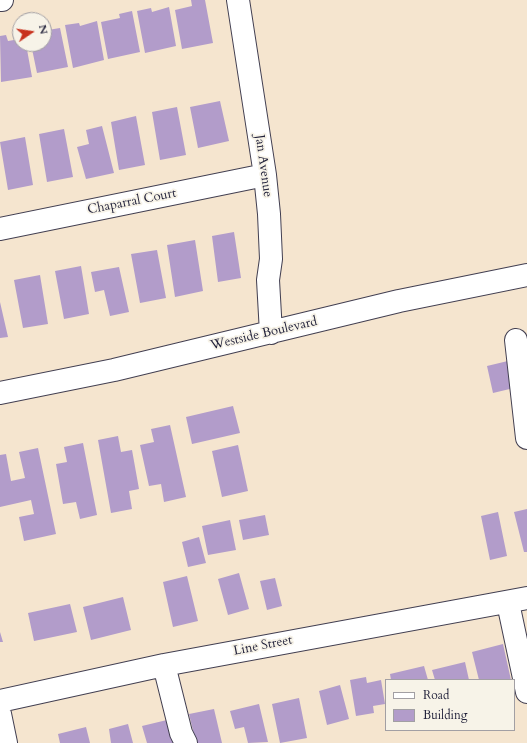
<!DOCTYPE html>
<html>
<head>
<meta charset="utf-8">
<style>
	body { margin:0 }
	#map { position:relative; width:527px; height:743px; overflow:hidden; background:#f5e5cf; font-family:Cardo,serif }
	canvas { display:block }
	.legend { position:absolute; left:385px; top:679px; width:130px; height:52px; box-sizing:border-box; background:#f7f3e8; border:1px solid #a29fa3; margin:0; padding:5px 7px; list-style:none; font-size:12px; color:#22223b }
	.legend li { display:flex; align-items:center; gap:8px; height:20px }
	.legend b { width:20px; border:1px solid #a29fa3 }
	.north { position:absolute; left:12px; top:12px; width:40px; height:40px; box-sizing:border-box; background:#f7f3e8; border:1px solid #a29fa3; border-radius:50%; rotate:77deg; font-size:11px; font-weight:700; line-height:16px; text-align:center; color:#22223b }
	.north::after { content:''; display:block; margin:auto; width:14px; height:18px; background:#c8321e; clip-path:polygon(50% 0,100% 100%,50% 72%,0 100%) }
</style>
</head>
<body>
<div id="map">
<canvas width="527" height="743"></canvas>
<ul class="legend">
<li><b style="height:5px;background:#fff"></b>Road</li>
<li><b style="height:11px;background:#b29cca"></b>Building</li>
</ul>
<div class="north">N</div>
</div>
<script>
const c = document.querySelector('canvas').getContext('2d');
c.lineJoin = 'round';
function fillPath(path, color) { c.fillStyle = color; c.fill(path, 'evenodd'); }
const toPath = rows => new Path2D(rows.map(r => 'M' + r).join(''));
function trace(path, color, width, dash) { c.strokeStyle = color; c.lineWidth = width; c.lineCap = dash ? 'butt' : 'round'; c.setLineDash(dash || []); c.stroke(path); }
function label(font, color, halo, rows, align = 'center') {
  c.font = font + ' Cardo,serif'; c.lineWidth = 3.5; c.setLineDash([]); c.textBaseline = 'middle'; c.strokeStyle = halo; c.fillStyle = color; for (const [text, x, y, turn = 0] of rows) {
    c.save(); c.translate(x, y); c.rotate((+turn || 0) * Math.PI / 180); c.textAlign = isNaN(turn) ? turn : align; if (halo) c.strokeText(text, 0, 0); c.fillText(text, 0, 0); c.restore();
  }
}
const building = toPath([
	[191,0,205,0,213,43,182,49,175,10,192,6],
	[169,7,176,46,145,53,137,11,151,8,152,12],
	[132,11,140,52,108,59,101,22,120,18,119,14],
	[97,21,104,60,73,68,65,25,79,23,80,26],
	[60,28,68,67,37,73,31,44,44,44,44,34,49,33,48,30],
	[6,35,8,41,20,39,20,44,26,44,32,77,1,82,0,36],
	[220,101,229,141,198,148,190,107],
	[177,107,186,155,160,160,152,112],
	[136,116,145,165,119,170,111,122],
	[102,126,114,173,86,179,77,147,89,144,86,130],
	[64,129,73,177,47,182,39,134],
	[25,137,33,185,8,190,0,142],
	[234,232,241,278,218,282,212,236],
	[195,240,203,291,175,297,167,245],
	[157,250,166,298,140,303,131,254],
	[81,266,89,314,64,319,55,271],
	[119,267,129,312,110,316,104,290,95,292,91,272],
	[40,275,48,324,23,328,14,280],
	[0,302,8,337,0,338],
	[512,360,518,387,493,393,487,366],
	[233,406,240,433,192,444,186,417],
	[170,425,186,497,164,502,161,484,149,486,140,445,154,442,151,429],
	[118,436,121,452,132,450,139,489,129,491,132,509,111,513,98,440],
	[83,443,97,515,80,519,76,502,63,504,56,464,67,462,64,447],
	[238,445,248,491,222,497,212,451],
	[38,448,56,534,24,541,19,517,34,514,31,500,0,507,0,455,6,454,11,481,25,478,19,452],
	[527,509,527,552,524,552,514,512],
	[498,512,507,556,490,560,481,516],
	[265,515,269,535,243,540,239,520],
	[230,520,236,550,208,555,202,526],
	[199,537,206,563,188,567,182,542],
	[239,573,249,609,228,615,218,579],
	[187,576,198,621,173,627,163,582],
	[275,578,282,606,267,610,260,581],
	[123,597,131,630,91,640,83,607],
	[70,604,77,632,34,641,28,613],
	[0,632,3,642,0,642],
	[503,644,511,680,479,680,472,652],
	[465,662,469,680,435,680,432,670],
	[424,666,428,680,391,680,390,674],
	[366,677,367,683,381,680,385,704,373,706,374,713,356,716,350,680],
	[340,685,349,719,327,725,319,691],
	[299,698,307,738,280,743,272,704],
	[259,704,268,742,248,743,244,727,235,729,230,711],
	[214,709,222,743,196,743,189,714],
	[167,720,173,743,147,743,142,726],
	[128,724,133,743,111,743,109,729],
	[86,727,90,743,60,743,58,734]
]);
const minor = toPath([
	[0,0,2,0],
	[238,0,265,175,269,214,271,259,268,280,271,333],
	[0,229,265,175],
	[516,340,527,438],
	[0,393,114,370,399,301,527,275],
	[508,603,527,692],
	[164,665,181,733,186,743],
	[0,701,164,665,527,598],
	[0,714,6,743]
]);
const streetNames = [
	["Jan Avenue",263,166,82],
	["Chaparral Court",132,202,-11],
	["Westside Boulevard",264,334,-13],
	["Line Street",263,646,-11]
];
fillPath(building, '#b29cca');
trace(minor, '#423f51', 24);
trace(minor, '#fff', 22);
label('13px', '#22223b', '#f7f3e8', streetNames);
</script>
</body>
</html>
